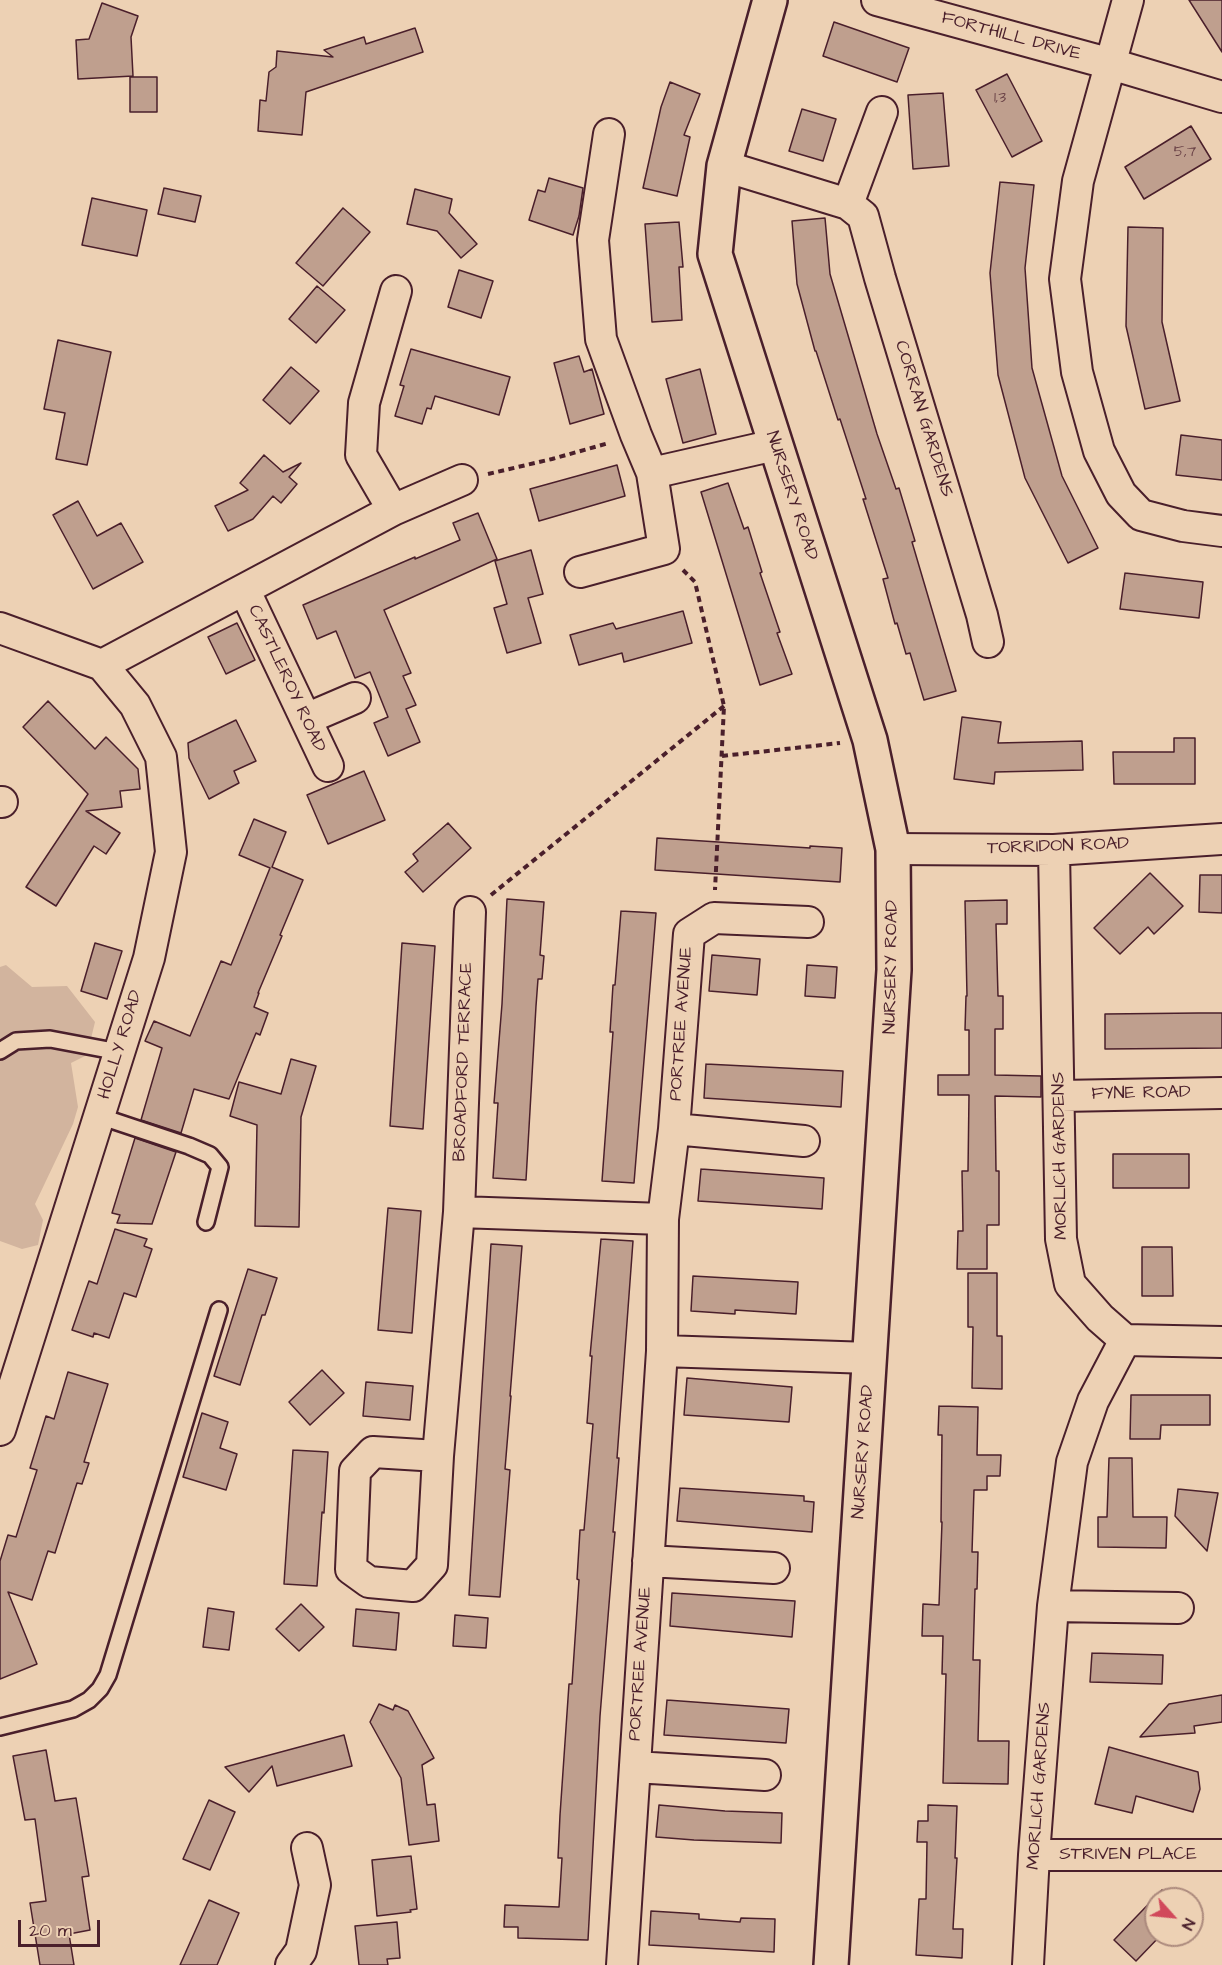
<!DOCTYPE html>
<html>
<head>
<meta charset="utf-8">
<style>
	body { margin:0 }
	#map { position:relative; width:1222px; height:1965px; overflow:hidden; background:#edd1b4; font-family:"Architects Daughter",sans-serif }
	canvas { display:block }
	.north { position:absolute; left:1144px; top:1887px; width:60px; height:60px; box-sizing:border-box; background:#edd1b4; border:2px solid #ac8a7d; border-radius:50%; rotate:117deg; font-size:16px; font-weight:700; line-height:24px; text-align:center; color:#4a1f2b }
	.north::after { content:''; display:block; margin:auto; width:21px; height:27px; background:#d1495b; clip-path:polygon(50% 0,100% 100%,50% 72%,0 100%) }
	.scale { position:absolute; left:18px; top:1920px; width:82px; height:27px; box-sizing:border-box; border:3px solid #4a1f2b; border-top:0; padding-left:8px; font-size:18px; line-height:21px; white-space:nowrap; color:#4a1f2b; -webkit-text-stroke:4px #edd1b4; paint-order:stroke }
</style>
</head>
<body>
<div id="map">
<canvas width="1222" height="1965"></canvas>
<div class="north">N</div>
<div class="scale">20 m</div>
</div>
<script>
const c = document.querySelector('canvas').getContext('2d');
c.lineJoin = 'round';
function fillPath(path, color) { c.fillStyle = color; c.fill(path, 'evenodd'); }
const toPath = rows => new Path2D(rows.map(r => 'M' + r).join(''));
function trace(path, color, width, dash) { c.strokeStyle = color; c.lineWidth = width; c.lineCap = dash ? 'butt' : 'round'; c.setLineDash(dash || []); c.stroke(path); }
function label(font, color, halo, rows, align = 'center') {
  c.font = font + ' "Architects Daughter",sans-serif'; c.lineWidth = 4.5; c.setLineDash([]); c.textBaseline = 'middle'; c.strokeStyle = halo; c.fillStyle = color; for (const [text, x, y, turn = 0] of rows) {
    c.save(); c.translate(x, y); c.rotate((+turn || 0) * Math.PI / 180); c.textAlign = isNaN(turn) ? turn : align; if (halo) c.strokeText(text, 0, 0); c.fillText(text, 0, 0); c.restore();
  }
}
const green = toPath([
	[6,965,32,987,67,986,95,1022,87,1055,71,1063,78,1107,73,1124,35,1204,43,1220,38,1245,22,1249,0,1241,0,967]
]);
const building = toPath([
	[1189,0,1222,0,1222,52,1189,0],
	[102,3,138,16,131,37,133,76,78,79,76,40,89,39,102,3],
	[834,22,909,48,897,82,823,56,834,22],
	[415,28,423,52,306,92,302,135,258,131,260,100,266,101,269,72,276,67,277,51,333,57,324,50,364,37,366,44,415,28],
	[1007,74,1042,141,1012,157,976,90,1007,74],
	[130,77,157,77,157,112,130,112,130,77],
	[670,82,700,94,684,135,690,137,677,196,643,188,661,107,670,82],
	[943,93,949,166,913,169,908,95,943,93],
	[802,109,836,119,823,161,789,151,802,109],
	[1191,126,1211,159,1144,199,1125,167,1191,126],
	[549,178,583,188,579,216,573,235,529,220,538,190,545,192,549,178],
	[1000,182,1034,185,1025,268,1032,368,1062,476,1098,548,1068,563,1025,478,998,375,990,273,1000,182],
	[164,188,201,196,195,222,158,214,164,188],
	[415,189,452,199,449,213,477,244,461,258,437,231,407,224,415,189],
	[92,198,147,210,137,256,82,245,92,198],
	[343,208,370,232,323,286,296,263,343,208],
	[825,218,830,274,877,434,896,489,899,488,915,541,912,542,956,691,924,700,910,653,906,654,897,623,895,624,883,579,888,578,863,499,866,499,840,419,838,420,816,351,815,351,797,284,792,221,825,218],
	[679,222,683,267,679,267,682,320,652,322,645,224,679,222],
	[1128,227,1163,228,1162,322,1180,401,1145,409,1126,326,1128,227],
	[459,270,493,281,481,318,448,307,459,270],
	[317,286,345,310,316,343,289,319,317,286],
	[58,340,111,352,87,465,56,459,65,413,44,409,58,340],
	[411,349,510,377,499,415,435,396,431,409,427,408,422,424,395,416,404,386,400,385,411,349],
	[579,356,584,372,592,369,604,414,570,424,554,363,579,356],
	[291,367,319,391,290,424,263,400,291,367],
	[700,369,716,434,683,443,666,379,700,369],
	[1181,435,1222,440,1222,480,1176,475,1181,435],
	[264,455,283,472,301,463,289,477,297,484,281,503,273,496,253,519,228,531,215,506,248,490,240,483,264,455],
	[617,465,625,496,539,521,530,489,617,465],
	[728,483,744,529,748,527,762,572,760,573,780,632,777,633,792,674,760,685,701,492,728,483],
	[78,501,97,536,121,523,143,562,93,589,53,515,78,501],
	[478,513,497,559,384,610,411,673,403,676,416,705,406,709,420,742,388,756,374,723,388,717,370,672,355,678,336,631,317,639,303,605,415,557,415,559,460,540,453,523,478,513],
	[531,550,543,594,528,598,541,643,507,653,494,608,507,604,495,561,531,550],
	[1125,573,1203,582,1199,618,1120,609,1125,573],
	[683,611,692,643,624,662,622,653,579,665,570,635,613,623,616,629,683,611],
	[237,623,255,660,226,674,208,637,237,623],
	[48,701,95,749,106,737,138,769,140,789,120,791,122,807,86,811,120,833,106,854,94,846,56,906,26,887,88,794,23,727,48,701],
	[962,717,1001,722,998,743,1082,741,1083,770,995,772,994,784,954,779,962,717],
	[236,720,256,761,234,771,239,783,209,799,189,758,188,743,236,720],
	[1174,738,1195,738,1195,784,1114,784,1113,752,1174,752,1174,738],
	[364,771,385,820,328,844,307,795,364,771],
	[254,819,286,832,272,867,303,880,280,935,282,936,258,993,259,993,254,1007,268,1013,260,1035,256,1033,229,1099,194,1089,181,1133,141,1120,162,1048,145,1041,154,1021,190,1036,221,961,231,965,270,868,239,855,254,819],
	[448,823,471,848,423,892,405,872,418,861,413,854,448,823],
	[657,838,810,848,810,846,842,848,840,882,655,870,657,838],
	[1150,873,1183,906,1154,934,1148,927,1120,954,1094,928,1150,873],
	[1200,875,1222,875,1222,913,1199,912,1200,875],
	[507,899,544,902,540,955,544,956,542,979,538,979,536,1006,526,1180,493,1178,498,1103,494,1103,502,1004,507,899],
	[1007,900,1007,924,996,924,998,996,1003,996,1003,1029,995,1029,995,1075,1041,1076,1041,1097,995,1096,996,1171,999,1171,999,1225,987,1225,987,1269,957,1269,958,1231,963,1231,962,1171,968,1171,969,1095,938,1095,938,1075,969,1075,969,1030,965,1030,966,996,967,996,965,901,1007,900],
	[621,911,656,913,634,1183,602,1181,613,1032,610,1032,613,985,615,985,621,911],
	[95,943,122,951,107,999,81,991,95,943],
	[402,943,435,946,423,1129,390,1126,402,943],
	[712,955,760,959,757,995,709,991,712,955],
	[807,965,837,967,835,998,805,996,807,965],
	[1199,1013,1222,1013,1222,1048,1105,1049,1105,1014,1199,1013],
	[291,1059,316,1066,301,1117,299,1227,255,1226,257,1125,230,1116,239,1082,281,1094,291,1059],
	[706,1064,843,1071,841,1107,704,1098,706,1064],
	[135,1138,176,1152,152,1224,117,1223,120,1215,112,1213,135,1138],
	[1113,1154,1189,1154,1189,1188,1113,1188,1113,1154],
	[701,1169,824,1178,822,1209,698,1201,701,1169],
	[388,1208,421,1211,412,1333,378,1330,388,1208],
	[115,1229,147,1239,144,1246,152,1249,136,1297,124,1293,109,1338,94,1333,93,1337,72,1330,89,1281,97,1284,115,1229],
	[601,1239,633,1241,617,1458,619,1458,613,1532,615,1532,613,1555,600,1716,588,1940,518,1938,518,1927,504,1927,505,1905,559,1907,562,1858,558,1858,560,1815,569,1684,572,1684,579,1580,577,1579,580,1530,584,1530,593,1424,587,1423,592,1356,590,1356,601,1239],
	[491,1244,522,1246,510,1396,511,1396,505,1469,510,1470,500,1597,469,1595,491,1244],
	[1142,1247,1172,1247,1173,1296,1142,1296,1142,1247],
	[248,1269,277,1278,265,1315,262,1315,240,1385,214,1376,248,1269],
	[968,1273,997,1273,997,1336,1002,1336,1002,1389,972,1388,973,1327,968,1327,968,1273],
	[693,1276,798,1282,796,1314,735,1310,735,1314,691,1311,693,1276],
	[322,1370,344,1393,310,1425,289,1402,322,1370],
	[68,1372,108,1384,84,1462,89,1463,82,1484,77,1483,55,1553,48,1551,32,1600,8,1592,37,1664,0,1679,0,1561,8,1535,16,1537,37,1470,30,1468,46,1416,54,1419,68,1372],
	[687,1378,792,1387,789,1422,684,1415,687,1378],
	[366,1382,413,1386,410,1420,363,1416,366,1382],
	[1131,1395,1210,1395,1210,1425,1161,1425,1160,1439,1130,1439,1131,1395],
	[939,1406,978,1407,977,1455,1001,1455,1000,1476,987,1476,987,1490,974,1490,972,1552,978,1552,977,1589,975,1589,973,1660,980,1660,978,1741,1009,1741,1008,1784,943,1783,946,1674,942,1674,943,1636,922,1636,923,1604,939,1605,942,1522,941,1522,942,1435,938,1435,939,1406],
	[202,1413,228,1422,220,1448,237,1454,226,1490,183,1477,202,1413],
	[293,1450,328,1452,324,1513,322,1512,317,1586,284,1584,293,1450],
	[1109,1458,1132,1458,1133,1517,1167,1517,1166,1548,1098,1547,1098,1517,1107,1517,1109,1458],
	[680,1488,804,1496,804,1501,814,1502,812,1532,677,1521,680,1488],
	[1178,1489,1218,1493,1207,1551,1175,1516,1178,1489],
	[672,1593,795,1601,792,1637,670,1626,672,1593],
	[301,1604,324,1627,299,1651,276,1629,301,1604],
	[208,1608,234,1612,229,1650,203,1647,208,1608],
	[356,1609,399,1613,396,1650,353,1646,356,1609],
	[455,1615,488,1618,486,1648,453,1646,455,1615],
	[1092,1653,1163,1655,1162,1684,1090,1682,1092,1653],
	[1222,1695,1222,1722,1194,1726,1195,1733,1140,1737,1169,1704,1222,1695],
	[667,1700,789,1709,786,1743,664,1735,667,1700],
	[379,1704,393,1710,395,1705,408,1711,434,1758,422,1765,427,1805,435,1804,439,1841,409,1845,401,1778,370,1722,379,1704],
	[344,1735,352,1766,277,1786,272,1766,249,1792,225,1767,344,1735],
	[1109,1747,1198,1772,1200,1789,1193,1812,1136,1796,1132,1813,1095,1804,1109,1747],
	[46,1750,55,1801,76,1798,89,1876,82,1877,90,1930,69,1934,74,1965,40,1965,30,1903,46,1901,35,1819,25,1820,13,1756,46,1750],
	[209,1800,235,1812,210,1870,183,1859,209,1800],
	[659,1805,725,1811,782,1813,781,1843,694,1840,656,1837,659,1805],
	[928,1805,957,1806,955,1858,957,1858,953,1929,963,1929,962,1958,916,1955,919,1899,926,1899,927,1842,917,1842,918,1821,928,1821,928,1805],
	[411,1856,417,1909,410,1910,411,1912,377,1916,372,1860,411,1856],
	[1162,1890,1171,1899,1156,1899,1156,1935,1161,1935,1136,1961,1114,1940,1162,1890],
	[209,1900,239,1913,223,1951,217,1965,180,1965,209,1900],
	[651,1911,699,1914,699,1919,740,1922,741,1918,775,1919,774,1952,649,1945,651,1911],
	[397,1922,400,1958,387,1959,388,1965,359,1965,355,1926,397,1922]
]);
const path = toPath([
	[488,474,552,459,609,443],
	[683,570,695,582,724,706,715,890],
	[722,756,840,743],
	[491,895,724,706]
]);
const lane = toPath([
	[0,1051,16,1041,50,1039,119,1052],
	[99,1116,189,1146,210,1155,220,1167,206,1222],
	[0,1727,73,1709,89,1700,100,1689,108,1675,219,1310]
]);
const street = toPath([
	[877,0,1111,64,1222,97],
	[1128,0,1078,181,1065,279,1077,372,1099,451,1121,494,1141,515,1183,526,1222,531],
	[724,166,848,204,863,216,880,278,982,615,988,642],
	[848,204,882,112],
	[652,473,775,445],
	[393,510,361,455,364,403,396,291],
	[580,572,664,549,652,473,636,435,601,339,593,240,609,134],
	[245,591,328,766],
	[0,628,102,665,393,510,462,480],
	[306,719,355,698],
	[0,802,2,802],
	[893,849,1054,850,1222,839],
	[1060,1096,1222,1093],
	[674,1129,804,1141],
	[459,1212,663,1219],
	[1125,1340,1222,1342],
	[662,1351,870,1358],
	[0,1430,149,958,171,852,161,757,135,705,102,665],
	[438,1456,373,1452,355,1471,351,1569,369,1582,413,1586,432,1565,438,1456,459,1212,470,912],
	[648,1561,774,1568],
	[1053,1606,1178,1608],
	[635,1767,765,1775],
	[1034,1855,1222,1855],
	[291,1965,301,1951,315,1885,307,1848],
	[622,1965,662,1351,663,1219,674,1129,689,934,714,918,808,922],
	[1028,1965,1034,1855,1053,1606,1072,1462,1093,1401,1125,1340,1100,1318,1070,1284,1061,1239,1054,850]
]);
const secondary = toPath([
	[770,0,724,166,715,254,870,740,893,849,894,970,831,1965]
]);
const numberNames = [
	["1,3",1000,99],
	["5,7",1185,153]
];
const streetNames = [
	["FORTHILL DRIVE",1011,37,15],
	["CORRAN GARDENS",923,419,73],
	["NURSERY ROAD",791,496,72],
	["CASTLEROY ROAD",286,679,65],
	["TORRIDON ROAD",1058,847,-2],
	["NURSERY ROAD",892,967,-89],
	["PORTREE AVENUE",682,1024,-86],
	["HOLLY ROAD",121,1045,-73],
	["BROADFORD TERRACE",464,1062,-88],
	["FYNE ROAD",1141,1094,-1],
	["MORLICH GARDENS",1061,1156,-91],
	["NURSERY ROAD",864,1452,-86],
	["PORTREE AVENUE",641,1664,-86],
	["MORLICH GARDENS",1040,1786,-86],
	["STRIVEN PLACE",1128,1855]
];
fillPath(green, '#d2b49e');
fillPath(building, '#bf9f8e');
trace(building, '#4a1f2b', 1.5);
trace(lane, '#4a1f2b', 20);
trace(street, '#4a1f2b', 34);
trace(secondary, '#4a1f2b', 38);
trace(path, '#4a1f2b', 4, [6, 4.5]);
trace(lane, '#edd1b4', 15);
trace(street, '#edd1b4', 30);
trace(secondary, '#edd1b4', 33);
label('15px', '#673f44', null, numberNames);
label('18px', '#4a1f2b', '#edd1b4', streetNames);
</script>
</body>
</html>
